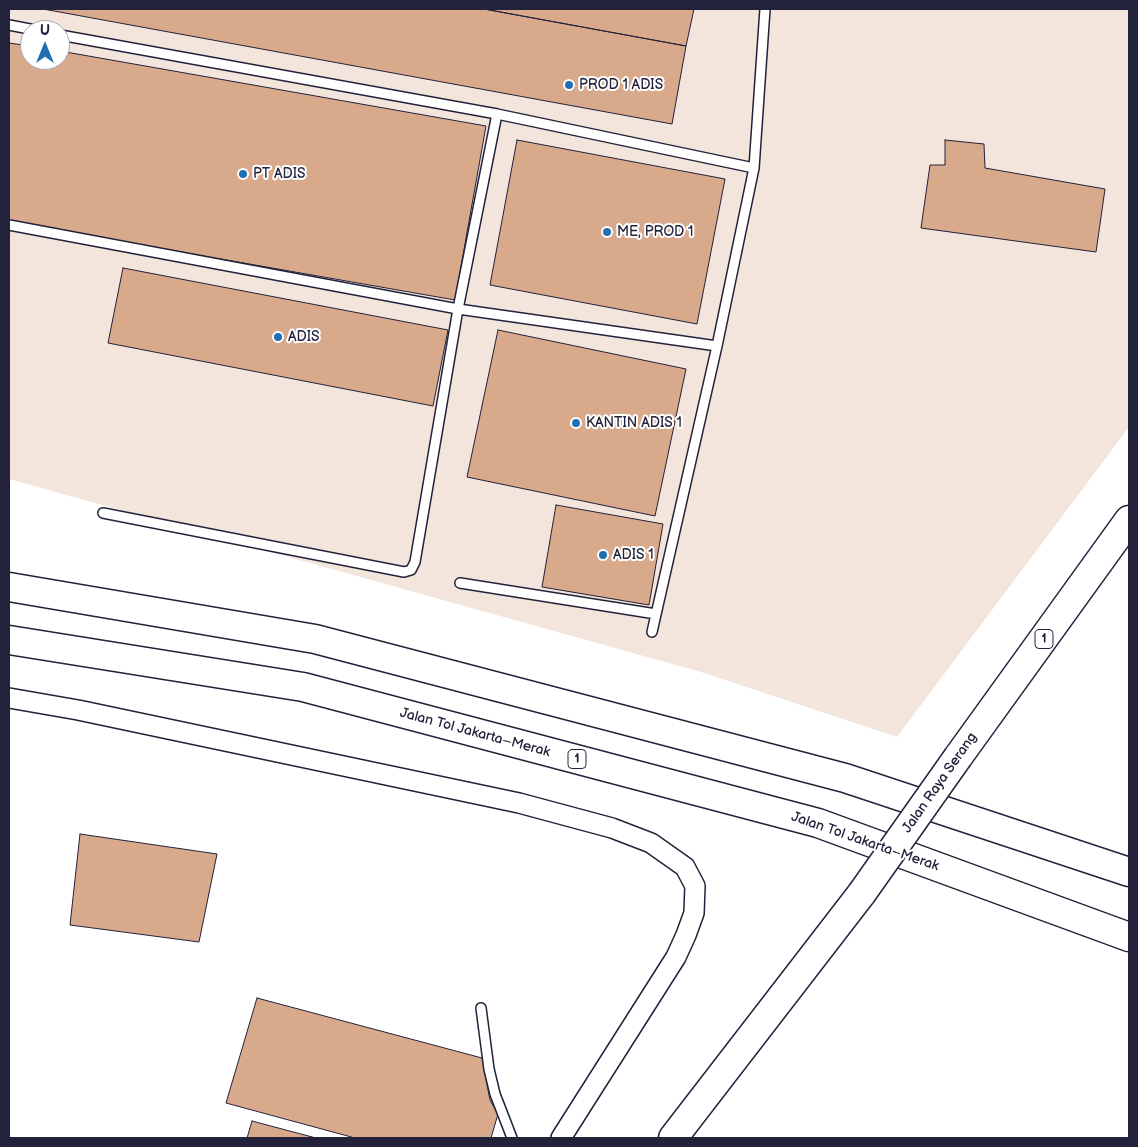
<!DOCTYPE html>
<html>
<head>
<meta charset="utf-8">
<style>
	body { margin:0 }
	#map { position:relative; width:1138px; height:1147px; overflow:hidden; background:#fff; font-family:"Balsamiq Sans",sans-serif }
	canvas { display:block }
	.frame { position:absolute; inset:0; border:10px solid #22223b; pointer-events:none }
	.north { position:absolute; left:20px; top:20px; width:50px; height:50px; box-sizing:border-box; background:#fff; border:1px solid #a7a7b1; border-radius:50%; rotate:0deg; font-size:14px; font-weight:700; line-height:20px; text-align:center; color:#22223b }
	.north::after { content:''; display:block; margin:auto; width:18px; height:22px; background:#1f6fb2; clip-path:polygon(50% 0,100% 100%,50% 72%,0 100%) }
</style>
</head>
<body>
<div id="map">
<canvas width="1138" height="1147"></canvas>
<div class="frame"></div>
<div class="north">U</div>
</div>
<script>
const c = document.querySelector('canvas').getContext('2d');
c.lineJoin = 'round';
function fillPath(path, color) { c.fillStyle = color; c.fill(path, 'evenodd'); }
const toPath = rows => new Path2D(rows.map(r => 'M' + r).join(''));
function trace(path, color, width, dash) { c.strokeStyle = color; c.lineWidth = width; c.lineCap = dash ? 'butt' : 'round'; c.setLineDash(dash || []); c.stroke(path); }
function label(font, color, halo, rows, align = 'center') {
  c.font = font + ' "Balsamiq Sans",sans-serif'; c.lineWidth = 4; c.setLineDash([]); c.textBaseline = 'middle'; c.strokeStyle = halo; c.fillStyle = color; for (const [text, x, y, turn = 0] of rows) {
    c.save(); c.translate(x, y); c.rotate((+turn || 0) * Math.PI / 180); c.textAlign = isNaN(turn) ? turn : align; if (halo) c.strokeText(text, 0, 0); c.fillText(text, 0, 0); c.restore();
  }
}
const built = toPath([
	[9,9,1129,9,1129,427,897,737,701,672,9,479],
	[30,30,60,30,60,60,30,60]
]);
const building = toPath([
	[43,9,484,9,686,46,672,124,43,9],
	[484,9,694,9,686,46,484,9],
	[9,43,30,46,30,60,60,60,60,51,486,126,455,300,9,222,9,43],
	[517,140,725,179,697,324,490,285,517,140],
	[945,140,984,144,985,168,1105,189,1096,252,921,228,930,165,945,165,945,140],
	[123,268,448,330,433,406,108,343,123,268],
	[498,330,686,369,655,516,467,477,498,330],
	[556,505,663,524,649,605,542,587,556,505],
	[80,834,217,854,199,942,70,925,80,834],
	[257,998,482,1058,490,1100,498,1114,491,1138,355,1138,226,1103,257,998],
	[252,1121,316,1138,247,1138,252,1121]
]);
const lane = toPath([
	[9,25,35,30],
	[60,35,497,114,754,168,765,9],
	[9,225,458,309,717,346],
	[103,513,404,572,411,570,415,562,458,309,497,114],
	[460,583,656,614],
	[652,632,717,346,754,168],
	[481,1008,489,1069,495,1094,512,1138]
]);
const street = toPath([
	[9,698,78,710,519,803,612,828,651,843,685,867,695,886,694,913,686,935,676,957,561,1138]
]);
const highway = toPath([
	[9,587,315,639,845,778,1129,872],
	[9,640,303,687,818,823,1129,937],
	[958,757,1129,520],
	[673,1138,862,893]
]);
const highwayBridge = toPath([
	[862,893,958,757]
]);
const markers = [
	[569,85,5,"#1f6fb2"],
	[243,174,5,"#1f6fb2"],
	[607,232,5,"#1f6fb2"],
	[278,337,5,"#1f6fb2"],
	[576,423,5,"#1f6fb2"],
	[603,555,5,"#1f6fb2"]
];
const shields = [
	[1044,639,18],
	[577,759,18]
];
const shieldNames = [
	["1",1044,639],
	["1",577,759]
];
const poiNames = [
	["PROD 1 ADIS",579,85],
	["PT ADIS",253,174],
	["ME, PROD 1",617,232],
	["ADIS",288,337],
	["KANTIN ADIS 1",586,423],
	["ADIS 1",613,555]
];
const streetNames = [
	["Jalan Tol Jakarta–Merak",475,733,15],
	["Jalan Raya Serang",940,783,-55],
	["Jalan Tol Jakarta–Merak",865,842,19]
];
fillPath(built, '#f4e5dc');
fillPath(building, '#d9a98c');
trace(building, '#22223b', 1);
trace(lane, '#22223b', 12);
trace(street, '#22223b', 22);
trace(highway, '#22223b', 31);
trace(lane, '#fff', 9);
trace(street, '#fff', 19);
trace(highway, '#fff', 28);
trace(highwayBridge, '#22223b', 31, []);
trace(highwayBridge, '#fff', 28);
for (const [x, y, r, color] of markers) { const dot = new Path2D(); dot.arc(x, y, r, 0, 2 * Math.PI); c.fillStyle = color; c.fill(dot); trace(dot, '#fff', 2); }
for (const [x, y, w] of shields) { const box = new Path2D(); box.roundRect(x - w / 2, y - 9.5, w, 19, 4); c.fillStyle = '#fff'; c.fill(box); trace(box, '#22223b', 1); }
label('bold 12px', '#22223b', null, shieldNames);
label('14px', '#22223b', '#fff', poiNames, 'left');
label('14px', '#22223b', '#fff', streetNames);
</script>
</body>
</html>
